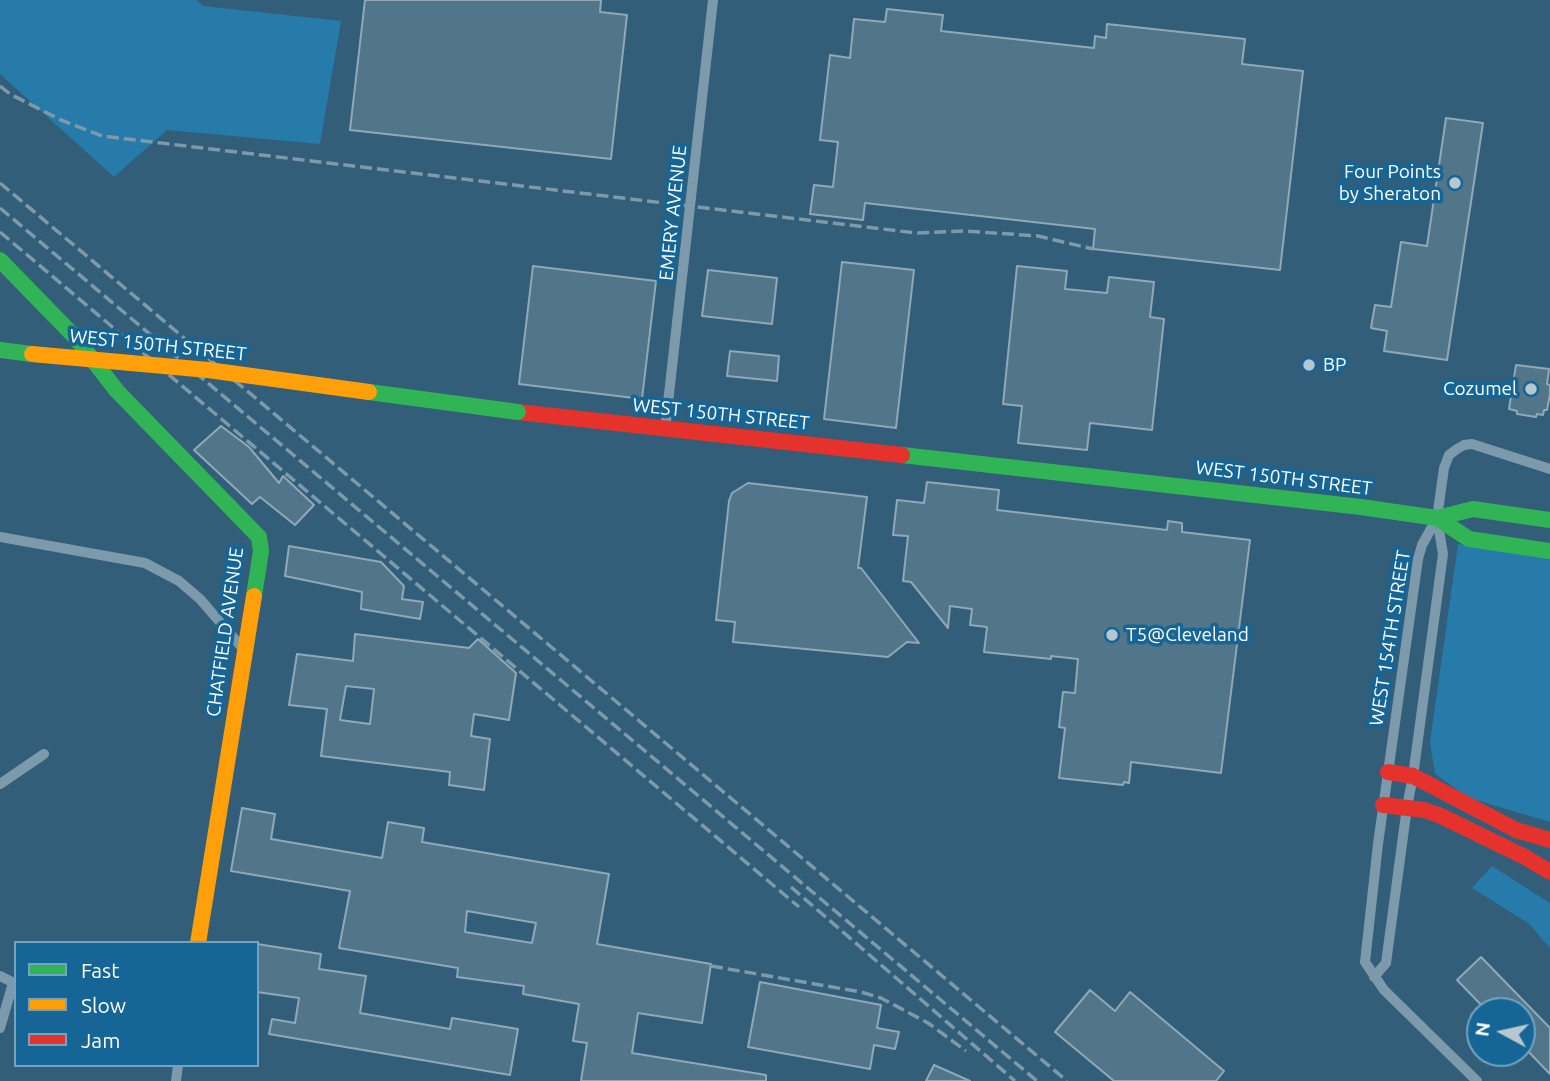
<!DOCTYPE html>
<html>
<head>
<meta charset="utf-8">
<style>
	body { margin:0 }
	#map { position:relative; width:1550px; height:1081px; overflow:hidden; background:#325e79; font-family:Ubuntu,sans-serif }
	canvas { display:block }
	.legend { position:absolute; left:14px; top:941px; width:245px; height:126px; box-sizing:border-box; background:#156696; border:2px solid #73a3c0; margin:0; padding:9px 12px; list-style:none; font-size:21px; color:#fff }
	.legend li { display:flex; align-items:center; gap:14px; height:35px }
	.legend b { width:35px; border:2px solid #73a3c0 }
	.north { position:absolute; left:1466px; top:997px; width:70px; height:70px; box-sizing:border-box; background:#156696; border:2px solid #73a3c0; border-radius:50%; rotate:278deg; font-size:19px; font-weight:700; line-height:28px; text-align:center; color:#fff }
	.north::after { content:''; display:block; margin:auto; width:24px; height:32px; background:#b7c7d0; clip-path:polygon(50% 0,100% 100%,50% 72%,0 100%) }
</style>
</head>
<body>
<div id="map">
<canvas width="1550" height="1081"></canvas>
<ul class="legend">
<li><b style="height:9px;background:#30b455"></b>Fast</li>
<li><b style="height:9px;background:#ff9f0a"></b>Slow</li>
<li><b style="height:9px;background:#e5322d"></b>Jam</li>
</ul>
<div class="north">N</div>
</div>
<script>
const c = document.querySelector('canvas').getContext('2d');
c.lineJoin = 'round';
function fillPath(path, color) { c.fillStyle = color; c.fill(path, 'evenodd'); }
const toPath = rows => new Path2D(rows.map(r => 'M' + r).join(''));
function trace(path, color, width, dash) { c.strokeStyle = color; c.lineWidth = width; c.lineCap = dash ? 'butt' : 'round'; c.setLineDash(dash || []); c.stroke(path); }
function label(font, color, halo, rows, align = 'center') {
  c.font = font + ' Ubuntu,sans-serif'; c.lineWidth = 7; c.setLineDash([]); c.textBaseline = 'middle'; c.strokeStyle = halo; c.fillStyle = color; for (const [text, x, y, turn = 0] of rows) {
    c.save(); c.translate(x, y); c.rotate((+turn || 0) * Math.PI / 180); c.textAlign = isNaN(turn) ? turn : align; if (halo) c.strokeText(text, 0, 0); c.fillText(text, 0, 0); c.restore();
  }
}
const green = toPath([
	[0,0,196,0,203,6,341,21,320,144,167,130,114,177,0,74],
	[1458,544,1550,557,1550,822,1469,798,1435,774,1430,742],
	[1492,866,1550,903,1550,948,1528,923,1472,888]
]);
const building = toPath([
	[365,0,601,0,600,12,627,15,611,159,350,130,365,0],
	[887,9,943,15,941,31,1094,48,1095,36,1106,38,1107,24,1245,39,1242,64,1303,71,1280,270,1093,249,1095,229,865,203,863,220,810,214,814,185,833,187,838,142,820,140,830,55,850,58,854,19,885,22,887,9],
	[1446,118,1483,123,1447,360,1384,351,1387,331,1371,328,1375,305,1391,307,1401,242,1427,246,1446,118],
	[842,262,914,270,896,428,824,419,842,262],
	[533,266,656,281,642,399,519,384,533,266],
	[1017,266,1067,271,1065,289,1107,293,1109,277,1154,282,1150,317,1164,319,1152,430,1090,423,1087,450,1018,443,1022,406,1003,404,1017,266],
	[708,270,777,278,772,324,702,316,708,270],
	[730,351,779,356,777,381,727,376,730,351],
	[1516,365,1549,369,1547,384,1550,385,1550,394,1547,410,1544,410,1543,415,1537,414,1536,417,1517,414,1517,411,1509,409,1516,365],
	[221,426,249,447,279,483,283,476,314,505,295,525,260,497,252,504,194,450,221,426],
	[927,482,999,490,997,510,1167,530,1168,521,1182,523,1182,532,1250,540,1221,773,1131,762,1129,783,1124,782,1123,785,1059,778,1065,728,1059,727,1063,692,1075,693,1078,659,1051,656,1051,659,984,652,987,627,970,625,972,609,950,606,948,628,911,582,903,581,908,536,893,535,897,500,924,503,927,482],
	[748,483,867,497,858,568,861,568,919,643,907,642,888,657,733,642,735,622,716,620,729,501,732,493,748,483],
	[289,546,381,562,404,586,402,599,423,602,420,619,361,609,362,592,285,576,289,546],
	[355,634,469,648,478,639,516,673,509,720,474,714,471,736,490,739,484,790,449,785,450,772,321,756,327,709,289,705,297,654,353,661,355,634],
	[346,686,374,689,370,724,340,720,346,686],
	[242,808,275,814,271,839,382,858,388,822,424,828,422,842,609,874,597,944,711,964,702,1023,638,1013,632,1053,766,1075,766,1081,581,1081,587,1043,573,1041,579,1004,523,994,524,986,457,977,458,968,339,948,350,891,231,871,242,808],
	[467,911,536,923,532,943,465,932,467,911],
	[257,944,321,954,319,969,366,976,360,1013,450,1029,452,1018,518,1029,510,1075,269,1034,272,1019,295,1023,299,998,257,992,257,944],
	[1481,957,1550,1028,1550,1074,1522,1045,1522,1011,1487,1011,1457,980,1481,957],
	[760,982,881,1005,877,1028,899,1032,895,1049,874,1045,870,1069,748,1047,760,982],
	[1090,990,1115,1011,1130,992,1224,1071,1216,1081,1114,1081,1055,1032,1090,990],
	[934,1065,970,1081,926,1081,934,1065]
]);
const street = toPath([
	[665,430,713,0],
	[1437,518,1422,545,1418,559,1378,844,1365,962,1384,990,1477,1081],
	[0,537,145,563,179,581,200,599,245,651],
	[0,784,44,754],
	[0,976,16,984],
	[1374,977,1386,963,1407,807,1413,776,1443,554,1437,518,1444,468,1449,455,1457,449,1464,445,1472,444,1550,469],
	[0,1028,13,983],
	[176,1081,178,1065]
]);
const fast = toPath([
	[0,260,75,337,117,391,259,537,261,551,254,596],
	[0,350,32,354],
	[902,455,1361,507,1437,518,1473,509,1550,520],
	[1437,518,1469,539,1550,551]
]);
const slow = toPath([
	[198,943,254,596]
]);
const jam = toPath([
	[518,412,902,455],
	[1388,772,1413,776,1516,830,1550,840],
	[1383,805,1424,810,1439,815,1525,857,1550,872]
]);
const rail = toPath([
	[0,86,10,94,61,120,102,136,916,233,965,231,1038,236,1093,249],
	[0,183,1067,1081],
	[0,208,1037,1081],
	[0,232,799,907],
	[791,887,1015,1081],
	[711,966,861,992,881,998,928,1023,966,1051]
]);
const fastBridge = toPath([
	[369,392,518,412]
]);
const slowBridge = toPath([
	[32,354,208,370,369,392]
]);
const markers = [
	[1455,183,7,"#b7c7d0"],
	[1309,365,7,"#b7c7d0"],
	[1531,389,7,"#b7c7d0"],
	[1112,635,7,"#b7c7d0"]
];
const poiNames = [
	["Four Points",1441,172],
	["by Sheraton",1441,194],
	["BP",1323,365,"left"],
	["Cozumel",1517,389],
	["T5@Cleveland",1126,635,"left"]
];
const streetNames = [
	["EMERY AVENUE",673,213,-84],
	["WEST 150TH STREET",158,345,6],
	["WEST 150TH STREET",721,414,6],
	["WEST 150TH STREET",1284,478,7],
	["CHATFIELD AVENUE",225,632,-82],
	["WEST 154TH STREET",1390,638,-81]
];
fillPath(green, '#267bab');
fillPath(building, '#517589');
trace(building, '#90a9b9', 2);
trace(street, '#7c9aab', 10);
trace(fast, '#30b455', 16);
trace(slow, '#ff9f0a', 16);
trace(jam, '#e5322d', 16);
trace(rail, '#7d9aaa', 3.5, [12, 5]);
trace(fastBridge, '#30b455', 16);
trace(slowBridge, '#ff9f0a', 16);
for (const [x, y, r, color] of markers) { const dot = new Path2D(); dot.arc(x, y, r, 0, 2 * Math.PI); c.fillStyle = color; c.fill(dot); trace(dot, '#156696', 2.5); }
label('19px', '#fff', '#156696', poiNames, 'right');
label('19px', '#fff', '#156696', streetNames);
</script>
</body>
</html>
